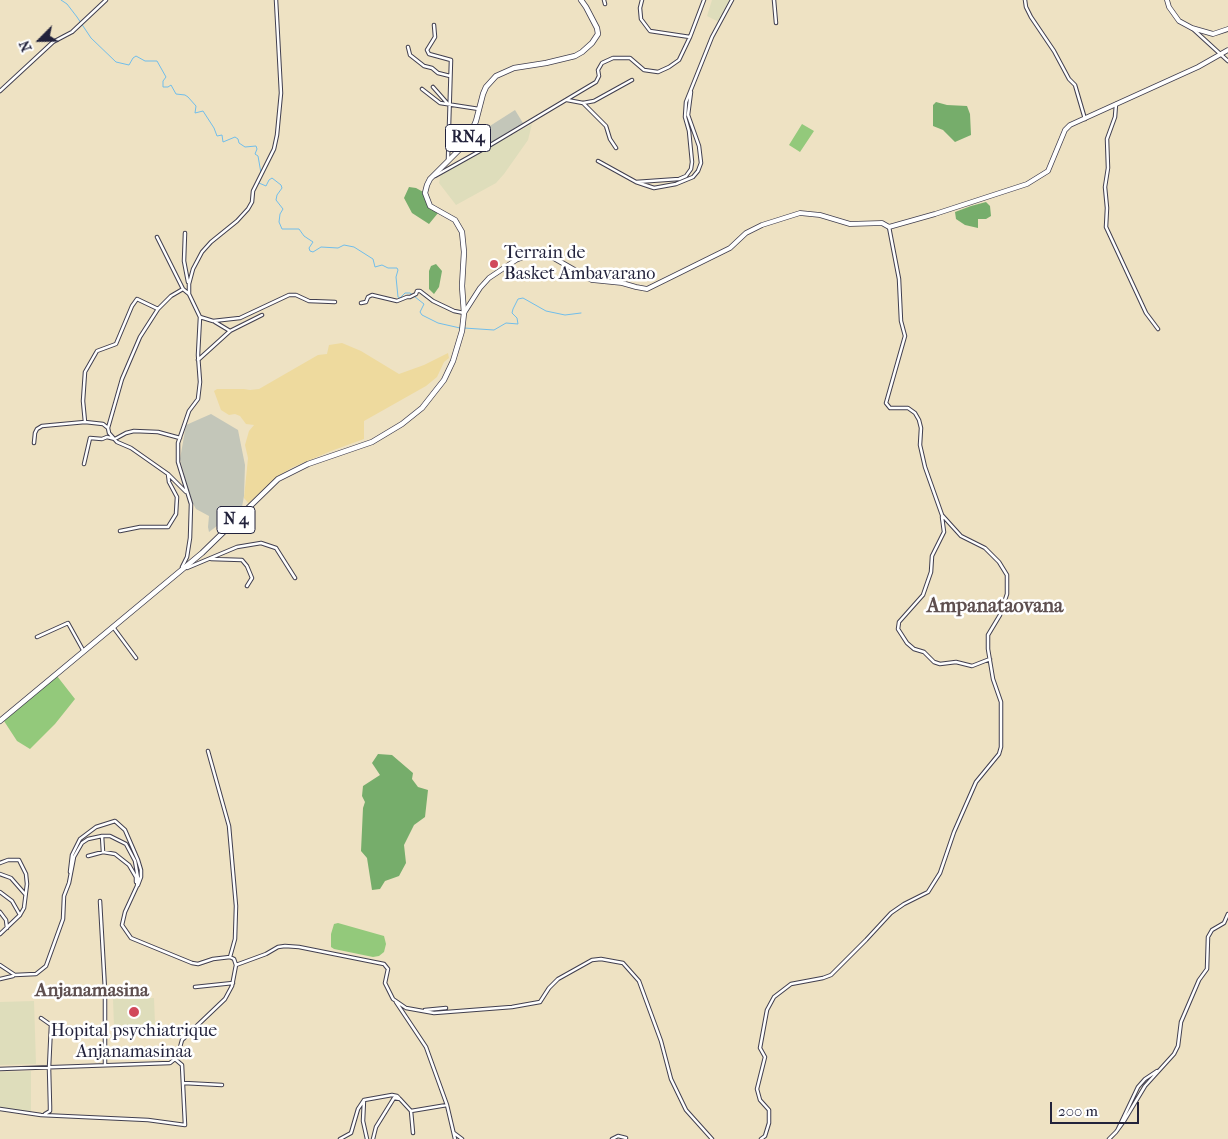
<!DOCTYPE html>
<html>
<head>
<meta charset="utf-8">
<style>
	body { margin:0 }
	#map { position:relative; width:1228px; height:1139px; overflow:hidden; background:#eee2c3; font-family:"IM FELL French Canon",serif }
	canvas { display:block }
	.north { position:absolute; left:15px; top:15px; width:50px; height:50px; -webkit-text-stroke:4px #fff; paint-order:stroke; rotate:247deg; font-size:14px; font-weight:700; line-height:20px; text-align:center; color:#22223b }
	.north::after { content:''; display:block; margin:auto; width:18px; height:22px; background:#22223b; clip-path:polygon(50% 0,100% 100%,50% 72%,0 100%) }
	.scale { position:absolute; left:1050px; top:1102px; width:89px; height:22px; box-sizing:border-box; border:2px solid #22223b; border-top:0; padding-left:6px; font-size:15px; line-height:18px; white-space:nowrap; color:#22223b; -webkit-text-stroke:4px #fff; paint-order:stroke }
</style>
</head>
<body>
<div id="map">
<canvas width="1228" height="1139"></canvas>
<div class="north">N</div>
<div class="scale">200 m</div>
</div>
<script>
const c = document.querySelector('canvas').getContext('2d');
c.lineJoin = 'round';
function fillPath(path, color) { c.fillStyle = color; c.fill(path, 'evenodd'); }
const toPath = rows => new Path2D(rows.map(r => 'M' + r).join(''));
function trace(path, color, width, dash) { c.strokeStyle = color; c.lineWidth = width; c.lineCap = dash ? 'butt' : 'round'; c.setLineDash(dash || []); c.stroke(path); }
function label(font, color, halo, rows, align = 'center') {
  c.font = font + ' "IM FELL French Canon",serif'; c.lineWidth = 5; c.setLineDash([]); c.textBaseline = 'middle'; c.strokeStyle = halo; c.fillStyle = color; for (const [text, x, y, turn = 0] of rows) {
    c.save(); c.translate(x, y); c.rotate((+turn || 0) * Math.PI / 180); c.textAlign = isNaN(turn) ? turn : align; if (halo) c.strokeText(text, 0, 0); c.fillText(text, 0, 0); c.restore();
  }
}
const built = toPath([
	[712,0,731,0,719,22,707,16],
	[532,124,528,140,504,174,496,183,456,205,439,183,441,173],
	[154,998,155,1024,114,1026,113,999],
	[34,1001,36,1064,0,1065,0,1002],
	[31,1071,31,1112,0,1108,0,1072]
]);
const industrial = toPath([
	[515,110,523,123,489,144,482,131],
	[211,414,238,430,245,465,244,496,242,507,209,532,208,527,209,516,196,509,191,500,180,459,186,425]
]);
const green = toPath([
	[802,124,814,131,800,152,789,145],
	[57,676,75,699,55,724,30,749,17,741,4,721],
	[338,923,384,936,386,944,384,952,379,956,373,957,334,949,331,947,331,934,334,924]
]);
const forest = toPath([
	[936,102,947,105,967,106,970,114,971,135,955,142,943,130,933,126,933,105],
	[409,187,416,188,425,193,426,198,438,213,429,224,412,213,404,198],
	[986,202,990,206,991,216,986,219,978,219,978,228,965,225,956,219,955,212,971,206],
	[436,264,442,271,439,287,434,294,429,289,429,271,431,266],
	[378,754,392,755,413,773,412,779,418,787,428,790,425,817,414,825,404,845,406,863,399,876,385,881,380,889,372,890,367,858,361,851,363,808,365,802,362,796,363,786,380,775,372,763]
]);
const sand = toPath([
	[342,343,361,351,399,374,424,365,448,353,449,358,444,362,437,377,426,386,364,421,364,439,331,451,291,468,276,478,249,504,244,498,248,458,245,445,249,431,254,425,246,424,240,416,235,414,229,415,221,410,214,391,217,389,244,389,250,390,259,389,318,355,327,354,329,345]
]);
const stream = toPath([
	[61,0,67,4,77,17,91,38,116,62,129,65,133,58,136,56,145,61,157,61,166,77,163,81,163,87,168,87,171,85,176,94,185,95,188,97,196,106,195,113,203,111,214,128,217,136,222,135,223,142,235,137,238,139,239,143,245,147,256,146,257,149,255,154,258,156,261,173],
	[259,183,266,186,269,180,272,178,281,185,282,188,277,195,276,200,283,209,280,214,279,222,282,229,299,229,304,236,313,242,309,248,310,251,313,252,321,247,338,248,344,245,354,247,373,259,375,267,382,265,388,268,397,268,398,270,396,277,398,297,400,298,405,293,410,293,424,304,420,312,422,315,438,323,460,328],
	[464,328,494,330,506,323,518,324,517,318,512,313,513,309,518,299,523,298,546,311,565,315,581,313]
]);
const street = toPath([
	[604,0,605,4],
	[642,0,640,8,641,19,650,31,690,37],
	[774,0,776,23],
	[1025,0,1026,7,1031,17,1054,51,1069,79,1075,85,1085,119],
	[434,25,435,37,427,50,429,54,451,60,448,159],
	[1193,29,1228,61],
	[408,47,410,55,424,66,432,68,438,73,450,76],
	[433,87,448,104],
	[422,89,440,103,479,109],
	[0,91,53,42,72,32,106,0],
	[567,100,583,103,594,101,632,80],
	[583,103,606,126,610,139,616,148],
	[1116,104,1115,117,1107,139,1108,168,1105,187,1107,208,1106,227,1146,313,1158,329],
	[598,161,636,182,654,188,676,184,693,177,698,171,701,163,699,146,688,115,691,92],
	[435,176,487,147,596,82,599,76,598,70,602,63,613,58,630,58,644,70,658,72,669,67,679,60,690,37,704,0],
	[636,182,679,179,686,176,691,169,692,162,689,131,685,117,686,102,712,37,732,0],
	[185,233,184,261,188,282],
	[157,237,183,289,189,294],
	[361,303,366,302,368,297,372,295,397,301,407,297,410,297,416,294,417,291,420,291,433,301,454,311,464,313],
	[158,309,137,299,132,306,116,344,97,351,85,372,83,401,85,422,103,424,108,428,122,379,140,337,158,309,171,296,183,289],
	[200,317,213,321,240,318,289,295,296,295,309,301,335,302],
	[215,322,230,331],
	[198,360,230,331,262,315],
	[108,428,109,433,117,442,131,448,168,474,186,492],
	[34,443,35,433,37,429,42,426,85,422],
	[84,464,90,438,102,439,107,437,115,439,126,433,134,431,158,432,180,438],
	[942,517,944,532,932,556,931,572,923,595,899,622,898,629,907,643,914,649,924,652,934,662,940,664,956,662,972,666,990,659],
	[120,531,140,527,168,527,176,514,177,497,169,482,168,474],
	[211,559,242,560,247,566,252,578,247,586],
	[182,567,187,557,190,538,191,504,178,462,178,443,189,411,198,399,200,382,198,355,200,317,189,294,189,284,193,269,202,252,211,242,237,221,248,209,252,202,253,191,274,149,277,135,281,93,276,0],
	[187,568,237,547,261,543,276,548,295,578],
	[113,627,136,658],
	[37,637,68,623,83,650],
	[208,751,229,826,236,906,235,939,230,957,234,959,236,965],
	[102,836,103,852],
	[88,856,103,852,115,854,129,865,136,877,136,882],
	[0,863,8,860,19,860,26,874,27,884,24,908,20,915,0,934],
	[70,872,72,855,80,839,96,827,115,821,125,830,138,860,141,870,141,877,138,885],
	[0,874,11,878,25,894],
	[0,892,12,901,20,915],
	[100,901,105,990,105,1064],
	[0,912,6,920,7,928],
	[0,965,15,975,36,974,46,966,63,919,64,896,69,883,74,857,82,843,88,839,102,836,110,836,126,844,135,861,138,878,137,886,125,912,122,925,131,938,192,963,198,964,213,959,230,957],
	[0,979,13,976],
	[195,987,233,983],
	[396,1002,426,1047,447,1105,455,1139],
	[425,1010,446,1008],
	[41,1018,51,1025,49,1068,50,1106,50,1111,45,1114],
	[0,1069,170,1063,175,1059,179,1051,182,1040,225,999,232,986,236,965,266,954,278,947,285,946,299,947,384,964,388,969,385,983,393,999,406,1008,434,1013,512,1007,540,1002,549,988,558,979,592,960,601,959,623,963,639,981,661,1041,671,1079,686,1110,712,1139],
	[184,1083,222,1085],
	[364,1100,392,1095,397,1096,399,1098],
	[0,1109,41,1115,148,1120,185,1125,182,1065,175,1059],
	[411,1111,413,1133],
	[1118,1129,1138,1087,1145,1079,1157,1071],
	[454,1133,462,1139],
	[340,1139,351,1133,358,1109,364,1100,363,1121,367,1139],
	[373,1139,376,1127,394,1098,400,1099,411,1111,447,1105],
	[612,1139,618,1136,626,1138],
	[761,1139,765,1136,769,1123,769,1110,760,1100,757,1089,765,1057,760,1048,767,1010,774,997,791,984,823,978,831,975,866,940,891,913,904,904,928,892,940,873,954,832,976,782,999,754,1001,747,1001,702,993,679,988,649,988,635,1000,615,1007,594,1007,575,999,562,985,548,961,536,942,515,925,467,920,445,921,428,919,420,915,413,908,408,890,408,886,403,905,336,901,321,899,279,889,227],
	[1109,1139,1116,1132,1124,1121,1145,1086,1174,1054,1178,1046,1181,1022,1199,980,1207,969,1208,937,1212,930,1224,923,1228,914]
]);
const secondary = toPath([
	[1167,0,1169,7,1179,21,1192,28,1213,34,1228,29],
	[464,313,480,288,489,278,516,260,528,255,538,254,552,257,592,280,622,283,636,287,647,289,730,248,746,233,762,225,800,213,820,215,850,224,882,223,889,227,935,214,1027,184,1048,171,1065,130,1070,125,1198,67,1228,50]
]);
const primary = toPath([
	[0,721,202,553,278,479,308,464,372,442,402,424,422,408,444,380,453,361,462,331,464,313,462,286,464,252,462,232,455,220,430,206,425,193,427,185,430,179,462,147,470,135,476,121,483,94,486,87,496,76,514,68,546,63,575,56,582,52,592,43,598,34,597,28,586,7,581,0]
]);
const markers = [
	[494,264,5,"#d1495b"],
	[134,1012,6,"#d1495b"]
];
const shields = [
	[468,138,45],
	[236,520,38]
];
const shieldNames = [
	["RN4",468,138],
	["N 4",236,520]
];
const poiNames = [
	["Terrain de",504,254],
	["Basket Ambavarano",504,275],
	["Hopital psychiatrique",134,1032,"center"],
	["Anjanamasinaa",134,1053,"center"]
];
const neighbourhoodNames = [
	["Anjanamasina",92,991]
];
const quarterNames = [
	["Ampanataovana",995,607]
];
fillPath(built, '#deddbb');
fillPath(industrial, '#c3c6b9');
fillPath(green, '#93c97b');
fillPath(forest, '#76ad6b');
fillPath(sand, '#eeda9e');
trace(stream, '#70bdea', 1);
trace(street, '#413f4f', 4.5);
trace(secondary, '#413f4f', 5.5);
trace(primary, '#413f4f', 6);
trace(street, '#fff', 2.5);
trace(secondary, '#fff', 4);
trace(primary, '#fff', 4.5);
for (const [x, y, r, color] of markers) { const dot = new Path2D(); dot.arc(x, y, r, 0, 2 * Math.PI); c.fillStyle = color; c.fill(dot); trace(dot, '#fff', 2); }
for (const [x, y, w] of shields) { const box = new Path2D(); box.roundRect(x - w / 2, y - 13.5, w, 27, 4); c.fillStyle = '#fff'; c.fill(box); trace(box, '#22223b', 1); }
label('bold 16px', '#22223b', null, shieldNames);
label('18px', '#22223b', '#fff', poiNames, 'left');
label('bold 19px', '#5e4f4f', '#fff', neighbourhoodNames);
label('bold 20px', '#5e4f4f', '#fff', quarterNames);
</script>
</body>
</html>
